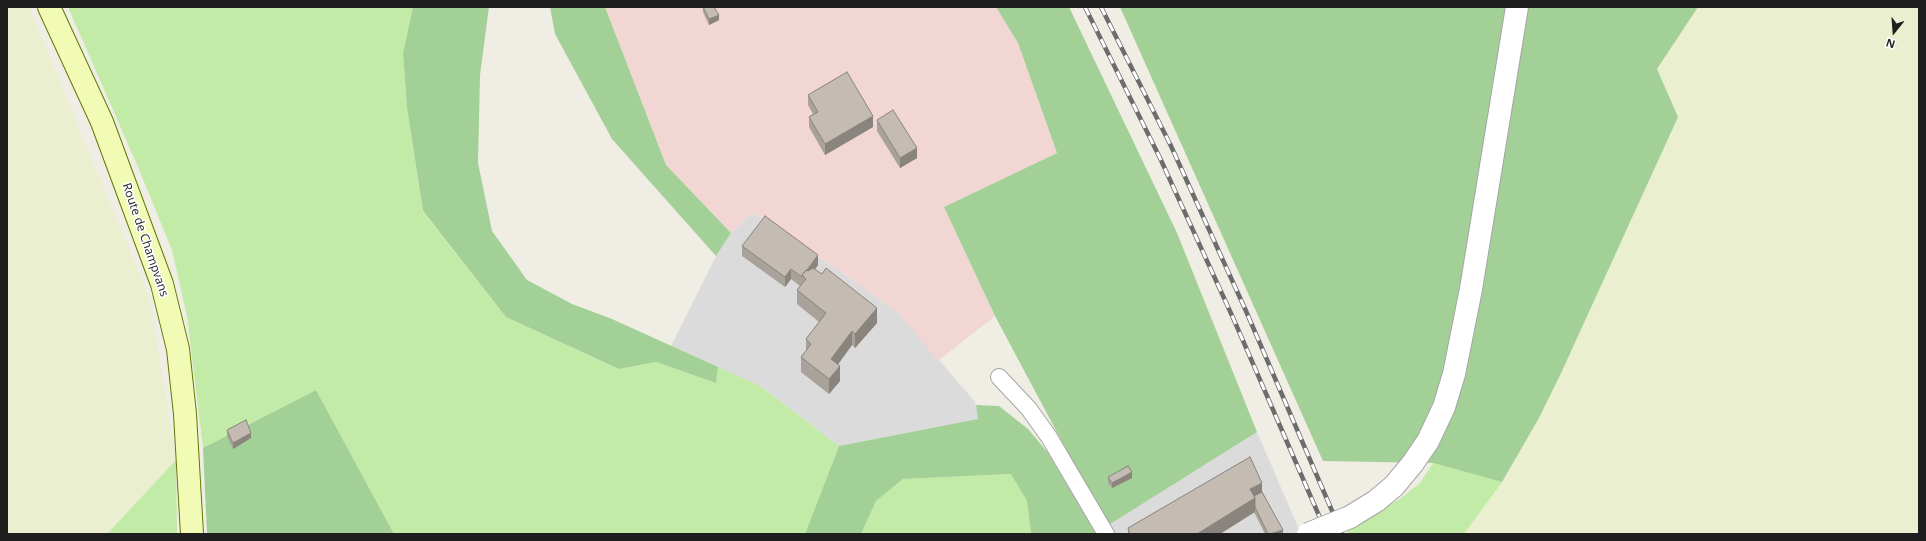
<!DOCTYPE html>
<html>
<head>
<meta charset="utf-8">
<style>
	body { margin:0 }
	#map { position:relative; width:1926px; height:541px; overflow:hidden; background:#efede4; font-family:"Open Sans",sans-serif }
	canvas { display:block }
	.frame { position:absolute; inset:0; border:8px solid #1e1e1e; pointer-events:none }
	.north { position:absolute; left:1874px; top:12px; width:40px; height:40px; -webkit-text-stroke:3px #fff; paint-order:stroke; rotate:197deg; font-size:11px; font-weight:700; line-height:16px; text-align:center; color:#1e1e1e }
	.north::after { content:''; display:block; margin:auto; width:14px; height:18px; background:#1e1e1e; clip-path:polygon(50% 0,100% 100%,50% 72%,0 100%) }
</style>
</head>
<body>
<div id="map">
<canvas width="1926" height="541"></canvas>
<div class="frame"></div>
<div class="north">N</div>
</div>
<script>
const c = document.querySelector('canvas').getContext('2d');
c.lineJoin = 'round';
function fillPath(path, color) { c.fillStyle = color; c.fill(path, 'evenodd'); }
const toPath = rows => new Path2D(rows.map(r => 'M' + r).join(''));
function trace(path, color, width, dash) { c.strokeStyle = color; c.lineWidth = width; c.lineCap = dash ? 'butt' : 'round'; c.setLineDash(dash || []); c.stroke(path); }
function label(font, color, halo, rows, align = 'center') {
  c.font = font + ' "Open Sans",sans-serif'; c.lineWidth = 3; c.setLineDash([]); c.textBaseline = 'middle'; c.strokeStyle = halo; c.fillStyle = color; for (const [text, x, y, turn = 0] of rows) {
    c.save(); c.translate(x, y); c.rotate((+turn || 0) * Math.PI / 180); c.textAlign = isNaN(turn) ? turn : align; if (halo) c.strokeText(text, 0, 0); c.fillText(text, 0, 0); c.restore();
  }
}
const residential = toPath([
	[752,212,840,271,898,312,975,402,979,419,839,446,760,386,671,346,716,256,731,233],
	[1257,432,1301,534,1096,534,1095,533]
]);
const commercial = toPath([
	[605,7,996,7,1018,43,1057,153,944,207,995,316,938,361,898,312,840,271,752,212,731,233,666,165]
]);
const farmland = toPath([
	[7,7,29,7,149,298,176,460,107,534,7,534],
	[1698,7,1919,7,1919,534,1464,534,1502,482,1539,418,1678,117,1657,69]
]);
const grass = toPath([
	[68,7,413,7,403,53,407,108,423,212,506,317,619,369,656,362,716,383,718,367,760,386,839,446,805,534,394,534,316,390,203,448,187,316,172,250,138,167],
	[176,460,177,534,107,534],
	[1433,463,1502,482,1464,534,1348,534,1346,528,1371,517,1401,498,1420,483],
	[1012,474,1027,501,1031,534,861,534,876,501,903,479]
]);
const forest = toPath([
	[413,7,489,7,480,75,478,163,492,231,527,280,572,304,612,319,718,367,716,383,656,362,619,369,506,317,423,211,407,108,403,53],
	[550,7,605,7,666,165,731,233,716,256,612,139,555,34],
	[996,7,1069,7,1177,233,1257,432,1107,526,995,316,944,207,1057,153,1018,43],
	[1120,7,1698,7,1657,69,1678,117,1562,371,1539,418,1502,482,1433,463,1323,461],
	[316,390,394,534,207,534,203,448],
	[976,405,999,406,1028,429,1048,453,1096,534,1031,534,1027,501,1011,474,903,479,876,501,861,534,805,534,839,446,978,419]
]);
const service = toPath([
	[999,377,1029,409,1049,437,1106,534]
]);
const minor = toPath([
	[1350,517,1376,501,1394,486,1413,463,1428,441,1444,407,1454,374,1471,289,1517,7]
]);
const secondary = toPath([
	[49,7,102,122,162,284,178,349,185,414,192,534]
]);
const rail = toPath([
	[1085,7,1160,158,1234,320,1327,534],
	[1101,7,1171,146,1246,311,1342,534]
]);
const minorBridge = toPath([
	[1308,534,1350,517]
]);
const wall = toPath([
	[703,7,719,20,709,25,703,12],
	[808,95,873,127,825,155,809,127,809,117,813,114,808,105],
	[877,120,917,158,900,168,877,131],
	[742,246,818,265,815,269,877,323,855,348,852,345,838,364,840,381,829,394,801,372,801,357,806,350,806,339,819,322,797,304,797,290,800,286,791,279,785,287,742,256],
	[227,430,251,438,233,449,227,436],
	[1108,477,1132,478,1112,488,1108,483],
	[1262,492,1283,534,1265,534,1254,512,1220,534,1128,534,1128,528]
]);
const shadedWall = toPath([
	[719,15,719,20,709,25,709,19],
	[873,116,873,127,825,155,825,144],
	[917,148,917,158,900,168,900,158],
	[818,255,818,265,806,282,806,279,803,276],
	[791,269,791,279,785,287,785,277],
	[877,308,877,323,855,348,855,334],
	[852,331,852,345,831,374,831,359],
	[840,366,840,381,829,394,829,379],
	[251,433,251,438,233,449,233,443],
	[1132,472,1132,478,1112,488,1112,483],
	[1262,483,1262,497,1255,501,1255,512,1220,534,1197,534,1250,489],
	[1283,530,1283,534,1270,534]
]);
const building = toPath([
	[703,7,714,7,719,15,709,19,703,7],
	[847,72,873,116,825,144,809,117,818,112,808,95,847,72],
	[893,110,917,148,900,158,877,120,893,110],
	[765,216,818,255,807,270,806,270,802,275,802,277,791,269,785,277,742,246,765,216],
	[813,268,822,274,826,268,877,308,855,334,852,331,831,359,840,366,829,379,801,357,811,344,806,339,826,313,797,290,806,279,802,275,806,270,808,271,813,268],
	[246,420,251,433,233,443,227,430,246,420],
	[1250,457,1262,483,1250,489,1255,498,1197,534,1130,534,1128,528,1250,457],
	[1128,466,1132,472,1112,483,1108,477,1128,466],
	[1262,492,1283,530,1270,534,1268,534,1255,507,1255,498,1254,496,1262,492]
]);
const streetNames = [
	["Route de Champvans",145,240,71]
];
fillPath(residential, '#dcdbdb');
fillPath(commercial, '#f1d6d3');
fillPath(farmland, '#e9efcf');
fillPath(grass, '#c3eba8');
fillPath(forest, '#a3d097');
trace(service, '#a5a5a5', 18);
trace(minor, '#a5a5a5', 24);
trace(secondary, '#617802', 24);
trace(service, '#fff', 16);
trace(minor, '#fff', 22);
trace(secondary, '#f1fbb6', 22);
trace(rail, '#6c6c6c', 4.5);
trace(rail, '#fff', 3, [9]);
trace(minorBridge, '#a5a5a5', 24, []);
trace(minorBridge, '#fff', 22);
fillPath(wall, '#a9a29a');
fillPath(shadedWall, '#89847d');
fillPath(building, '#c4bcb3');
trace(building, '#89847d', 1);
label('12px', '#1e1e1e', '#fff', streetNames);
</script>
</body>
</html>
